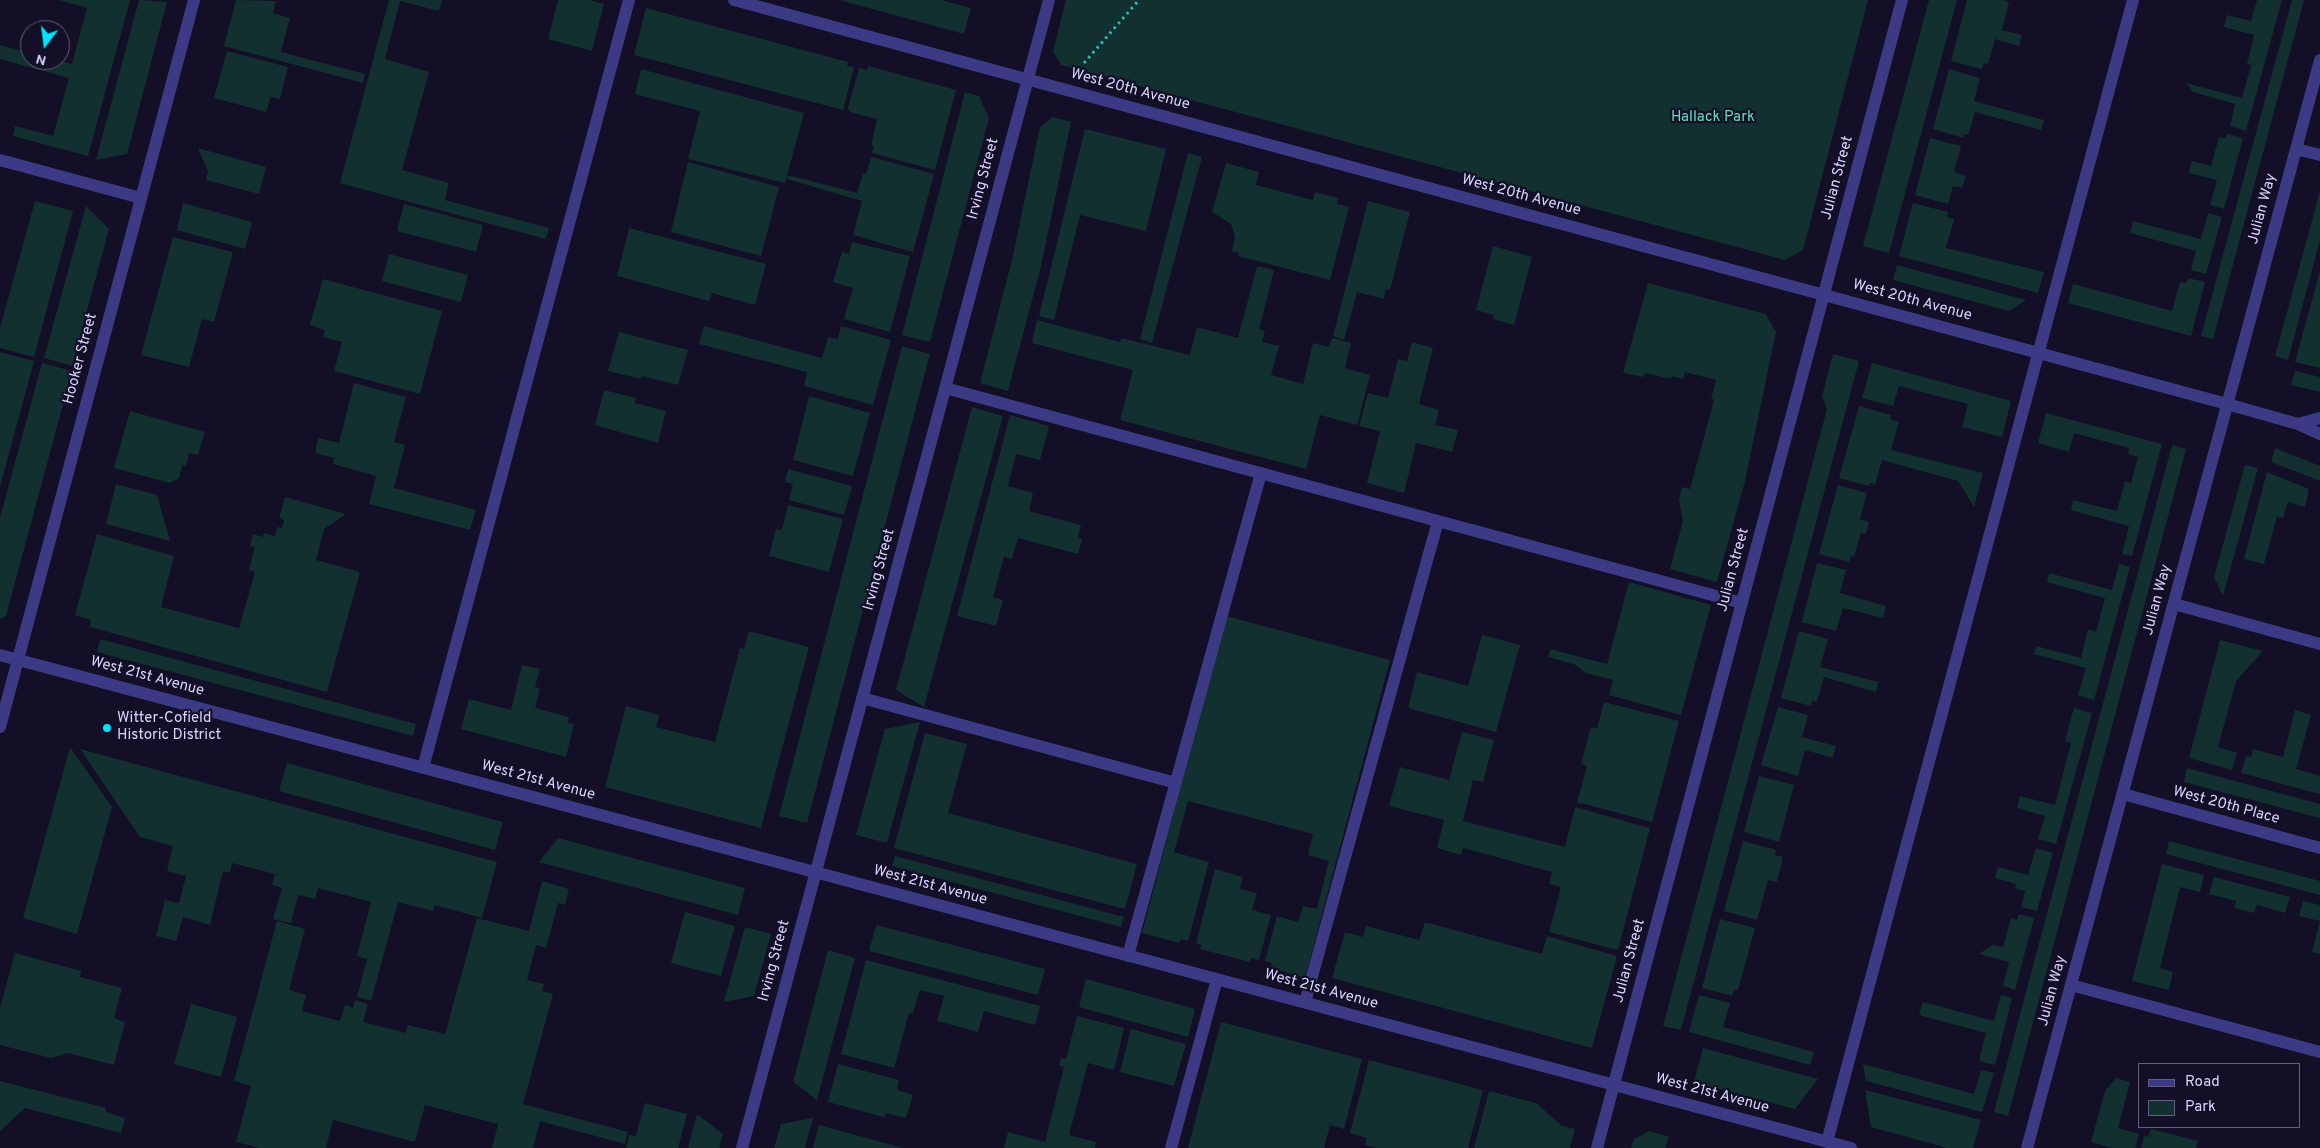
<!DOCTYPE html>
<html>
<head>
<meta charset="utf-8">
<style>
	body { margin:0 }
	#map { position:relative; width:2320px; height:1148px; overflow:hidden; background:#130f26; font-family:Overpass,sans-serif }
	canvas { display:block }
	.legend { position:absolute; left:2138px; top:1063px; width:162px; height:65px; box-sizing:border-box; background:#130f26; border:1px solid #625e7d; margin:0; padding:6px 9px; list-style:none; font-size:15px; color:#d9d4ff }
	.legend li { display:flex; align-items:center; gap:10px; height:25px }
	.legend b { width:25px; border:1px solid #625e7d }
	.north { position:absolute; left:20px; top:20px; width:50px; height:50px; box-sizing:border-box; background:#130f26; border:1px solid #625e7d; border-radius:50%; rotate:195deg; font-size:14px; font-weight:700; line-height:20px; text-align:center; color:#d9d4ff }
	.north::after { content:''; display:block; margin:auto; width:18px; height:22px; background:#00e5ff; clip-path:polygon(50% 0,100% 100%,50% 72%,0 100%) }
</style>
</head>
<body>
<div id="map">
<canvas width="2320" height="1148"></canvas>
<ul class="legend">
<li><b style="height:6px;background:#3d3a85"></b>Road</li>
<li><b style="height:14px;background:#12302f"></b>Park</li>
</ul>
<div class="north">N</div>
</div>
<script>
const c = document.querySelector('canvas').getContext('2d');
c.lineJoin = 'round';
function fillPath(path, color) { c.fillStyle = color; c.fill(path, 'evenodd'); }
const toPath = rows => new Path2D(rows.map(r => 'M' + r).join(''));
function trace(path, color, width, dash) { c.strokeStyle = color; c.lineWidth = width; c.lineCap = dash ? 'butt' : 'round'; c.setLineDash(dash || []); c.stroke(path); }
function label(font, color, halo, rows, align = 'center') {
  c.font = font + ' Overpass,sans-serif'; c.lineWidth = 4.5; c.setLineDash([]); c.textBaseline = 'middle'; c.strokeStyle = halo; c.fillStyle = color; for (const [text, x, y, turn = 0] of rows) {
    c.save(); c.translate(x, y); c.rotate((+turn || 0) * Math.PI / 180); c.textAlign = isNaN(turn) ? turn : align; if (halo) c.strokeText(text, 0, 0); c.fillText(text, 0, 0); c.restore();
  }
}
const green = toPath([
	[59,0,130,0,88,156,13,136,15,126,53,136,69,78,0,59,0,45,30,53,30,60,56,60,72,64,87,8],
	[139,0,167,2,127,154,96,160],
	[236,0,276,1,273,13,290,18,281,52,365,74,363,83,224,46],
	[389,0,442,0,439,11,400,1,385,59,429,72,402,170,449,183,445,200,549,228,546,239,340,183],
	[558,0,589,0,604,4,592,51,548,39],
	[839,0,941,0,971,8,964,34],
	[1066,0,1868,0,1803,250,1785,260,1061,65,1053,51],
	[1929,0,1957,0,1889,253,1863,246],
	[1967,0,2003,0,2009,3,2002,30,2022,35,2019,46,1995,39,1988,64,1984,63,1982,69,1951,61],
	[2257,0,2282,0,2246,131,2230,126,2235,104,2193,92,2186,83,2242,98,2251,65,2247,64,2254,35,2224,27,2227,15,2251,21],
	[2292,0,2304,0,2213,339,2201,336],
	[646,8,848,62,847,66,854,67,843,110,634,55],
	[227,51,288,67,280,99,271,97,266,112,214,98],
	[868,66,956,90,935,170,872,153,874,146,871,145,877,119,850,112,848,108,859,68,867,70],
	[641,69,804,113,785,183,688,159,700,111,635,94],
	[1949,69,1980,78,1974,101,2044,120,2041,130,1975,112,1968,135,1964,134,1963,138,1933,129],
	[965,92,979,96,989,118,930,342,902,335],
	[1053,117,1071,122,1041,266,1008,391,980,383,1012,260,1040,127],
	[1085,129,1166,149,1146,231,1080,215,1054,320,1039,316],
	[2227,134,2243,138,2224,209,2210,205,2217,180,2189,173,2192,161,2211,166,2219,137,2225,138],
	[1930,138,1961,146,1954,172,1966,176,1962,188,1953,186,1948,204,1915,195],
	[198,148,266,167,259,194,206,180,208,171],
	[1188,153,1202,157,1152,343,1140,339],
	[871,157,934,174,913,252,853,235,862,201,787,179,788,175,857,193,863,173,866,174],
	[688,162,779,187,761,256,671,232],
	[1226,163,1259,172,1256,185,1313,200,1315,192,1338,198,1337,204,1349,207,1330,280,1238,256,1239,253,1232,251,1235,237,1231,224,1212,212],
	[2320,191,2320,240,2288,360,2275,356],
	[35,201,73,211,34,357,0,348,0,328],
	[1368,201,1410,212,1390,290,1386,289,1384,299,1357,292,1344,340,1333,336],
	[183,203,252,222,245,249,177,230],
	[1913,203,1948,212,1947,217,1954,219,1946,248,2044,272,2038,293,1899,256],
	[404,204,483,225,476,252,397,231],
	[86,206,109,229,72,366,44,358],
	[2208,213,2222,217,2206,274,2191,270,2196,251,2130,233,2133,221,2201,239],
	[629,228,766,264,755,305,712,293,709,301,617,276],
	[173,237,233,252,214,322,202,319,189,367,141,355],
	[852,242,910,256,890,332,844,319,853,288,833,282,842,252,849,254],
	[1493,246,1532,257,1514,325,1493,319,1494,315,1476,310],
	[389,254,468,275,461,302,382,281],
	[1897,265,2026,300,2009,311,1893,280],
	[1257,266,1274,270,1259,329,1265,331,1262,342,1279,346,1271,375,1303,384,1313,343,1329,347,1332,338,1351,343,1345,368,1370,375,1357,425,1320,415,1306,469,1120,420,1133,370,1032,343,1037,320,1120,342,1121,338,1190,355,1197,327,1238,338],
	[2320,271,2320,368,2295,362],
	[2188,278,2205,282,2191,336,2068,303,2073,284,2172,311,2180,282,2186,283],
	[323,279,442,311,420,394,334,371,342,342,323,337,325,330,310,325],
	[1648,283,1766,314,1776,332,1745,481,1717,582,1670,569,1683,521,1679,500,1682,487,1690,489,1714,400,1711,399,1716,380,1685,372,1683,379,1672,376,1671,379,1645,373,1644,377,1623,373],
	[704,326,822,358,828,337,838,339,841,326,891,340,873,405,804,386,807,372,699,344],
	[619,332,688,350,678,385,642,376,641,379,608,371],
	[1412,342,1433,348,1419,404,1439,410,1435,425,1458,430,1452,452,1416,443,1404,493,1367,483,1380,431,1359,426,1368,393,1388,398,1398,359,1407,361],
	[902,346,930,354,807,823,779,816],
	[0,352,34,361,0,487],
	[1833,354,1859,361,1681,1030,1663,1026,1827,409,1822,396],
	[42,363,72,371,6,616,0,619,0,518],
	[1872,363,2011,401,2002,437,1962,427,1968,404,1899,386,1893,406,1862,398],
	[2295,371,2320,377,2320,392,2291,385],
	[354,383,406,397,394,442,405,445,394,488,476,510,470,530,369,504,376,476,333,464,334,458,315,453,318,438,339,443],
	[604,390,636,398,635,403,666,411,658,443,595,425],
	[809,396,870,413,853,476,793,460],
	[1859,406,1891,415,1890,419,1899,422,1891,450,1983,473,1974,507,1958,481,1882,460,1875,485,1870,483,1869,486,1839,478],
	[972,407,1003,416,924,707,896,690],
	[130,411,205,432,198,455,189,453,186,466,182,465,179,478,170,483,114,468],
	[2046,413,2162,444,2132,556,2122,554,2129,526,2071,510,2073,500,2117,511,2125,481,2131,483,2138,457,2128,454,2129,448,2074,433,2069,452,2038,443],
	[1010,415,1049,426,1040,460,1016,454,1008,486,1033,493,1029,511,1081,525,1078,538,1082,539,1078,554,1018,538,1012,559,1004,557,993,597,1003,600,996,626,957,616],
	[2172,445,2186,449,2008,1116,1994,1112],
	[2275,448,2320,466,2320,481,2271,462],
	[2245,465,2258,468,2223,596,2214,577],
	[788,469,852,486,844,515,789,500,793,484,785,482],
	[2267,472,2309,489,2305,507,2288,502,2283,518,2277,516,2264,564,2244,559],
	[116,484,157,495,170,541,106,524],
	[1838,485,1867,493,1860,519,1869,522,1866,534,1861,533,1854,557,1851,556,1849,562,1819,554],
	[285,497,346,514,324,529,316,560,360,572,327,692,90,627,91,620,75,615,97,534,174,556,161,607,239,628,255,572,249,570,255,547,250,546,253,534,263,537,264,533,275,536,277,527,282,528,284,520,279,518],
	[788,505,843,519,829,572,769,556,776,529,782,530],
	[1817,563,1846,570,1840,593,1886,606,1883,618,1843,608,1836,631,1802,622],
	[2119,564,2130,567,2094,700,2078,695,2086,668,2034,654,2036,646,2081,658,2088,629,2096,632,2105,598,2047,582,2049,573,2112,590],
	[1629,582,1711,605,1681,715,1609,695,1613,680,1586,673,1574,664,1548,657,1550,649,1607,664],
	[1226,616,1390,660,1305,978,1271,968,1272,963,1265,961,1277,916,1298,922,1303,906,1317,909,1329,861,1308,855,1313,834,1188,801,1174,852,1209,862,1188,941,1181,939,1179,943,1142,933],
	[749,631,809,647,761,828,605,787,626,706,659,715,656,727,715,742,740,648,744,649],
	[1799,631,1828,639,1820,667,1878,682,1876,692,1824,677,1817,702,1812,701,1811,706,1781,698],
	[1482,635,1520,645,1496,732,1408,708,1417,672,1468,686],
	[100,639,416,724,413,736,97,652],
	[2220,640,2263,651,2236,681,2218,747,2237,753,2232,770,2189,758],
	[522,665,540,669,535,687,540,689,535,708,569,717,568,723,574,724,566,757,461,729,469,699,511,710],
	[1604,702,1679,721,1652,822,1577,802,1587,766,1581,764,1591,727,1597,728],
	[1778,707,1808,715,1802,737,1836,746,1833,758,1805,750,1798,776,1761,765],
	[2074,708,2092,713,2056,844,2038,839,2045,816,2017,808,2020,796,2055,805,2071,743,2065,741],
	[2295,710,2311,715,2296,769,2320,776,2320,794,2241,773,2246,756,2251,757,2253,749,2283,757],
	[920,722,887,843,856,835,885,729],
	[1462,732,1494,740,1483,782,1473,780,1463,821,1565,847,1575,807,1650,828,1618,950,1549,932,1561,887,1549,884,1552,872,1463,848,1461,855,1437,848,1444,820,1389,806,1400,767,1449,780],
	[925,733,967,744,948,813,1137,864,1125,909,894,848],
	[70,747,112,807,77,934,23,918],
	[80,749,497,862,482,918,435,905,433,911,398,902,371,1001,357,997,367,959,357,956,371,902,318,888,315,899,298,895,291,923,273,919,282,888,272,885,275,874,232,863,230,873,223,871,210,925,183,917,176,941,156,936,165,900,179,903,186,876,167,871,173,846,140,837],
	[287,763,503,822,495,850,279,791],
	[2187,768,2320,804,2320,818,2184,782],
	[1759,776,1794,785,1779,842,1744,832],
	[558,838,745,888,738,915,539,862],
	[1743,841,1776,850,1775,855,1783,857,1777,882,1768,880,1757,920,1724,911],
	[2169,841,2320,881,2320,895,2166,854],
	[2036,848,2053,853,2037,911,2021,907,2025,891,2015,888,2016,884,1995,878,1998,867,2028,875],
	[895,856,1124,917,1121,927,892,866],
	[2162,864,2204,875,2200,892,2180,887,2160,968,2173,972,2169,990,2132,981],
	[1215,869,1243,877,1240,889,1257,893,1252,910,1271,915,1259,960,1251,958,1250,962,1200,949,1201,945,1196,943],
	[2214,877,2290,897,2285,913,2257,905,2254,913,2235,908,2236,901,2209,894],
	[542,881,569,889,565,905,558,903,546,948,536,945,527,980,544,984,542,991,553,994,523,1104,628,1132,625,1144,540,1121,533,1148,492,1148,498,1124,425,1105,415,1142,333,1120,326,1148,260,1148,236,1142,251,1086,234,1081,277,921,305,929,289,990,306,995,302,1011,340,1021,345,1005,353,1008,355,1000,368,1004,363,1022,406,1033,408,1025,445,1034,477,918,529,931],
	[2303,901,2320,905,2320,954,2312,952,2320,921,2299,916],
	[685,912,735,926,721,976,671,963],
	[2019,914,2034,918,2015,990,2003,986,2009,962,1979,954,1992,945,2003,947,2011,918,2017,920],
	[1720,919,1755,928,1738,990,1734,990,1732,996,1702,988],
	[1425,922,1542,954,1547,936,1617,956,1592,1048,1332,978,1345,932,1363,937,1366,926,1419,940],
	[876,925,1045,969,1038,995,869,951],
	[745,927,771,934,754,996,724,1002],
	[828,950,855,958,817,1100,793,1082],
	[15,953,81,971,80,977,122,988,114,1018,125,1022,114,1065,68,1053,51,1058,0,1045,0,1008],
	[866,960,1040,1006,1035,1025,984,1011,978,1032,937,1021,944,996,920,990,913,1013,909,1013,894,1068,841,1054],
	[1086,979,1195,1009,1188,1037,1079,1007],
	[1699,995,1730,1003,1723,1027,1814,1052,1810,1065,1689,1032],
	[2001,995,2012,998,1995,1065,1979,1061,1986,1033,1919,1015,1923,1002,1994,1021],
	[191,1004,237,1017,221,1077,174,1064],
	[1077,1016,1124,1028,1114,1070,1088,1063,1069,1135,1096,1142,1095,1148,1004,1148,1008,1132,1045,1142,1064,1067,1059,1065,1061,1058,1066,1059],
	[1221,1022,1362,1059,1344,1129,1330,1125,1324,1148,1188,1148],
	[1131,1029,1186,1044,1174,1086,1120,1072],
	[1703,1048,1818,1079,1795,1109,1694,1082],
	[1369,1060,1483,1090,1468,1148,1377,1148,1365,1145,1367,1138,1350,1133],
	[838,1064,899,1080,897,1090,913,1095,906,1118,886,1113,884,1117,828,1102],
	[1863,1064,1974,1094,1981,1070,1994,1073,1982,1112,1866,1081],
	[2116,1078,2130,1082,2118,1128,2139,1134,2135,1148,2112,1148,2091,1142,2105,1091],
	[0,1081,106,1108,106,1112,125,1118,121,1133,25,1108,0,1131],
	[1865,1090,1981,1120,1973,1148,1947,1148,1871,1127],
	[1489,1091,1536,1103,1562,1126,1575,1129,1570,1148,1474,1148],
	[645,1103,687,1114,678,1148,626,1148,629,1135,636,1136],
	[697,1114,723,1134,719,1148,688,1148],
	[813,1118,805,1148,774,1148,781,1124],
	[819,1125,903,1148,813,1148],
	[2151,1129,2198,1141,2196,1148,2141,1148,2144,1136,2148,1137],
	[1649,1131,1669,1137,1665,1148,1631,1148,1634,1139]
]);
const path = toPath([
	[1084,63,1139,0]
]);
const minor = toPath([
	[734,0,2227,404,2298,424,2320,434],
	[2296,149,2320,155],
	[0,160,141,198],
	[945,388,1742,603],
	[2298,424,2320,418],
	[2174,604,2320,644],
	[0,655,1851,1148],
	[862,698,1176,783],
	[0,727,194,0],
	[423,768,629,0],
	[2123,794,2320,848],
	[1128,956,1261,473],
	[2071,985,2320,1052],
	[1305,1002,1438,521],
	[1827,1142,2133,0],
	[742,1148,1049,0],
	[1171,1148,1217,979],
	[1597,1148,1902,0],
	[2027,1148,2320,60]
]);
const markers = [
	[107,728,5,"#00e5ff"]
];
const streetNames = [
	["West 20th Avenue",1130,90,15],
	["Julian Street",1838,178,-75],
	["Irving Street",984,179,-75],
	["West 20th Avenue",1521,196,15],
	["Julian Way",2263,209,-75],
	["West 20th Avenue",1912,301,15],
	["Hooker Street",81,359,-75],
	["Irving Street",880,570,-75],
	["Julian Street",1734,570,-75],
	["Julian Way",2158,600,-75],
	["West 21st Avenue",147,677,15],
	["West 21st Avenue",538,781,15],
	["West 20th Place",2226,806,15],
	["West 21st Avenue",930,886,15],
	["Irving Street",775,961,-75],
	["Julian Street",1630,961,-75],
	["West 21st Avenue",1321,990,15],
	["Julian Way",2053,991,-75],
	["West 21st Avenue",1712,1094,15]
];
const parkNames = [
	["Hallack Park",1713,118]
];
const poiNames = [
	["Witter-Cofield",117,719],
	["Historic District",117,736]
];
fillPath(green, '#12302f');
trace(path, '#2fb8b0', 3, [2.5, 4]);
trace(minor, '#3d3a85', 12);
for (const [x, y, r, color] of markers) { const dot = new Path2D(); dot.arc(x, y, r, 0, 2 * Math.PI); c.fillStyle = color; c.fill(dot); trace(dot, '#130f26', 2); }
label('15px', '#d9d4ff', '#130f26', streetNames);
label('15px', '#5fe0c0', '#130f26', parkNames);
label('15px', '#d9d4ff', '#130f26', poiNames, 'left');
</script>
</body>
</html>
